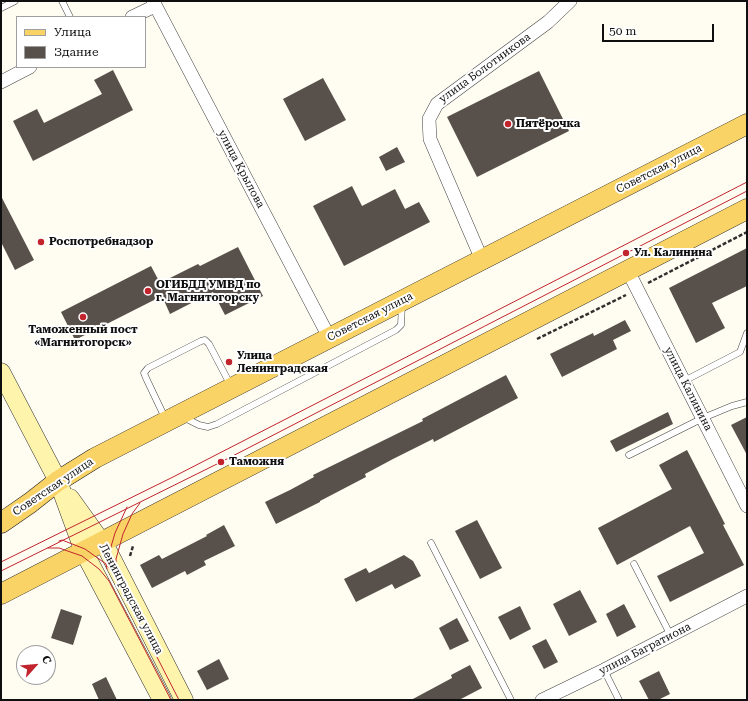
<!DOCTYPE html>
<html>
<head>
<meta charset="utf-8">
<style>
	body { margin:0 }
	#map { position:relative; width:748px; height:701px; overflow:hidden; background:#fffcf1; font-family:"Roboto Serif",serif }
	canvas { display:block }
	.frame { position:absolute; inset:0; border:2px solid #0f0f0f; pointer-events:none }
	.legend { position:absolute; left:16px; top:16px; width:130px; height:52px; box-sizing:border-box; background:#fff; border:1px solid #9f9f9f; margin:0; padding:5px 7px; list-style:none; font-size:12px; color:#0f0f0f }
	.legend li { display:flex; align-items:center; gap:8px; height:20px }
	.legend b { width:20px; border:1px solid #9f9f9f }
	.north { position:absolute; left:16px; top:645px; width:40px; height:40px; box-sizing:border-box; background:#fff; border:1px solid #9f9f9f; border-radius:50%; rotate:63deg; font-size:11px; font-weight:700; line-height:16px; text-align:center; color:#0f0f0f }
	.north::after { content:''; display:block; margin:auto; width:14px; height:18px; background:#c2242e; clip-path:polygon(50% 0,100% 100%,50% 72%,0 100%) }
	.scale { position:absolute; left:602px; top:24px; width:112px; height:18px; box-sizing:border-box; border:2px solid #0f0f0f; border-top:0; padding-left:5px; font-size:12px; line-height:14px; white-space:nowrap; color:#0f0f0f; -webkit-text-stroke:3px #fff; paint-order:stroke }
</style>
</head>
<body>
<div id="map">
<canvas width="748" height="701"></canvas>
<div class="frame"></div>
<ul class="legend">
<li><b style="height:5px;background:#fad366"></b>Улица</li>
<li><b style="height:11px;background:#58504b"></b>Здание</li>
</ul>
<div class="north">С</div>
<div class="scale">50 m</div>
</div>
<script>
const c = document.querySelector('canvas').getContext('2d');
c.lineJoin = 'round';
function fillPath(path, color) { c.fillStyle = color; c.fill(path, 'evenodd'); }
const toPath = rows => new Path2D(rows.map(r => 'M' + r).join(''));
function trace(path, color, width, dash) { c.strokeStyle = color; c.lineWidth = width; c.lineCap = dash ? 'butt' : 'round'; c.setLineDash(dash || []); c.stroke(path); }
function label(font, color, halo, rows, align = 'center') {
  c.font = font + ' "Roboto Serif",serif'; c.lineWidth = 4; c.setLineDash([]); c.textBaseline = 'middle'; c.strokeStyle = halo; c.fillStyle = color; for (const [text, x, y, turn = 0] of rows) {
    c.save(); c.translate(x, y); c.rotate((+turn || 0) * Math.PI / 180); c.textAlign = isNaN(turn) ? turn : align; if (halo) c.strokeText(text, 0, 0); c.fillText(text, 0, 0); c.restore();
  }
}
const building = toPath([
	[113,70,133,110,33,161,13,121,37,109,44,123,102,94,94,80],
	[539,71,569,131,477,177,447,117],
	[323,78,346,120,305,141,283,99],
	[397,147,405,162,386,171,379,157],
	[352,186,362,206,395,189,405,209,419,202,430,222,344,266,313,206],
	[1,196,34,260,15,270,1,242],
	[238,247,263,296,225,315,213,292,170,314,162,296,75,340,61,312,151,266,160,283,198,264,200,266],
	[747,248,747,286,712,303,725,328,696,343,669,288],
	[625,320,631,331,613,340,617,349,562,377,550,354,593,333,594,336],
	[506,375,518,398,434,442,433,439,393,459,365,474,366,477,320,501,320,502,276,524,265,502,290,490,314,477,313,475,423,421,422,419],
	[668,412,673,424,616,452,610,441],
	[747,417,747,455,731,425],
	[687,450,725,524,723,525,744,565,670,602,657,576,704,553,690,526,617,565,598,528,672,489,659,465],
	[477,520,502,568,480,579,455,531],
	[224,525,235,546,204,561,206,565,187,575,185,571,152,588,140,565,159,555,162,559,207,536,206,535],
	[404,555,413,561,421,576,395,589,392,584,356,602,344,579,366,568,369,573],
	[580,590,597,622,569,636,553,604],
	[624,604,636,627,617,637,606,614],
	[520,606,531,629,510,640,498,617],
	[61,609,82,616,73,645,51,638],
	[457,618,469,641,450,650,439,628],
	[546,639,558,662,544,669,532,646],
	[219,659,229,679,207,690,197,671],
	[470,665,482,688,459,700,411,700,452,678,451,675],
	[659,671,670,694,658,700,649,700,639,681],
	[106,677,117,700,99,700,92,684]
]);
const path = toPath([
	[648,283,747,232],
	[537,339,626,295],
	[130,556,133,546]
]);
const lane = toPath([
	[62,1,70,17],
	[1,8,15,1],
	[684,381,740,352,747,333],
	[183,417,199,425,208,427,217,424,396,330,401,325,402,304],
	[166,420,146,378,144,373,148,368,201,341,205,340,209,344,231,386],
	[629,455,703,418,732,406,747,402],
	[431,543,511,700],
	[634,564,671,636],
	[604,670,619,700]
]);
const street = toPath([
	[153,1,329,337],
	[132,17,155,6],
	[1,82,30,67],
	[482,260,430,139,429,119,437,104,548,22,570,1],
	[628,271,747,506],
	[542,700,604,670,747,596]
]);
const secondary = toPath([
	[1,372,58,481,84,552,162,700],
	[70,498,108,551,184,700]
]);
const primary = toPath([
	[1,523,30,503,58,481,95,458,747,124],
	[1,594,747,209]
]);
const tram = toPath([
	[59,541,62,540,85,549,106,564,116,577,179,700],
	[48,548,59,548,82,556,99,569,109,581,171,700],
	[1,562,173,477,747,182],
	[107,569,106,564,115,533,127,507],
	[1,571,221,462,747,191],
	[116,577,116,559,123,534,132,514,140,503]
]);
const markers = [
	[508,124,4,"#c2242e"],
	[41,242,4,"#c2242e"],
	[626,253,4,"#c2242e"],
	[148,291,4,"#c2242e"],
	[83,317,4,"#c2242e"],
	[229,362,4,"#c2242e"],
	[221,462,4,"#c2242e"]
];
const streetNames = [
	["улица Болотникова",485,68,-36],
	["улица Крылова",241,169,62],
	["Советская улица",659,169,-27],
	["Советская улица",370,317,-27],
	["улица Калинина",688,389,63],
	["Советская улица",53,487,-34],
	["Ленинградская улица",131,599,62],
	["улица Багратиона",645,649,-27]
];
const poiNames = [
	["Пятёрочка",516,124],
	["Роспотребнадзор",49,242],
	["Ул. Калинина",634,253],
	["ОГИБДД УМВД по",156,285],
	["г. Магнитогорску",156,298],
	["Таможенный пост",83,330,"center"],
	["«Магнитогорск»",83,343,"center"],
	["Улица",237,356],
	["Ленинградская",237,369],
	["Таможня",229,462]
];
fillPath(building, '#58504b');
trace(lane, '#424242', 7);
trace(street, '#424242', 14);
trace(secondary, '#313131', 19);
trace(primary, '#202020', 21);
trace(path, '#313131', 2.5, [4, 2]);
trace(lane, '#fff', 6);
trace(street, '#fff', 13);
trace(secondary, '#fff4ac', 18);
trace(primary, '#fad366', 20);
trace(tram, '#c2242e', 1);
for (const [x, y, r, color] of markers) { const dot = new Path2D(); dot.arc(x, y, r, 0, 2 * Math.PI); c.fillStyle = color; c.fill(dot); trace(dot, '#fff', 1.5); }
label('11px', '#0f0f0f', '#fff', streetNames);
label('bold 11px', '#0f0f0f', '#fff', poiNames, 'left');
</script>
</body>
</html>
